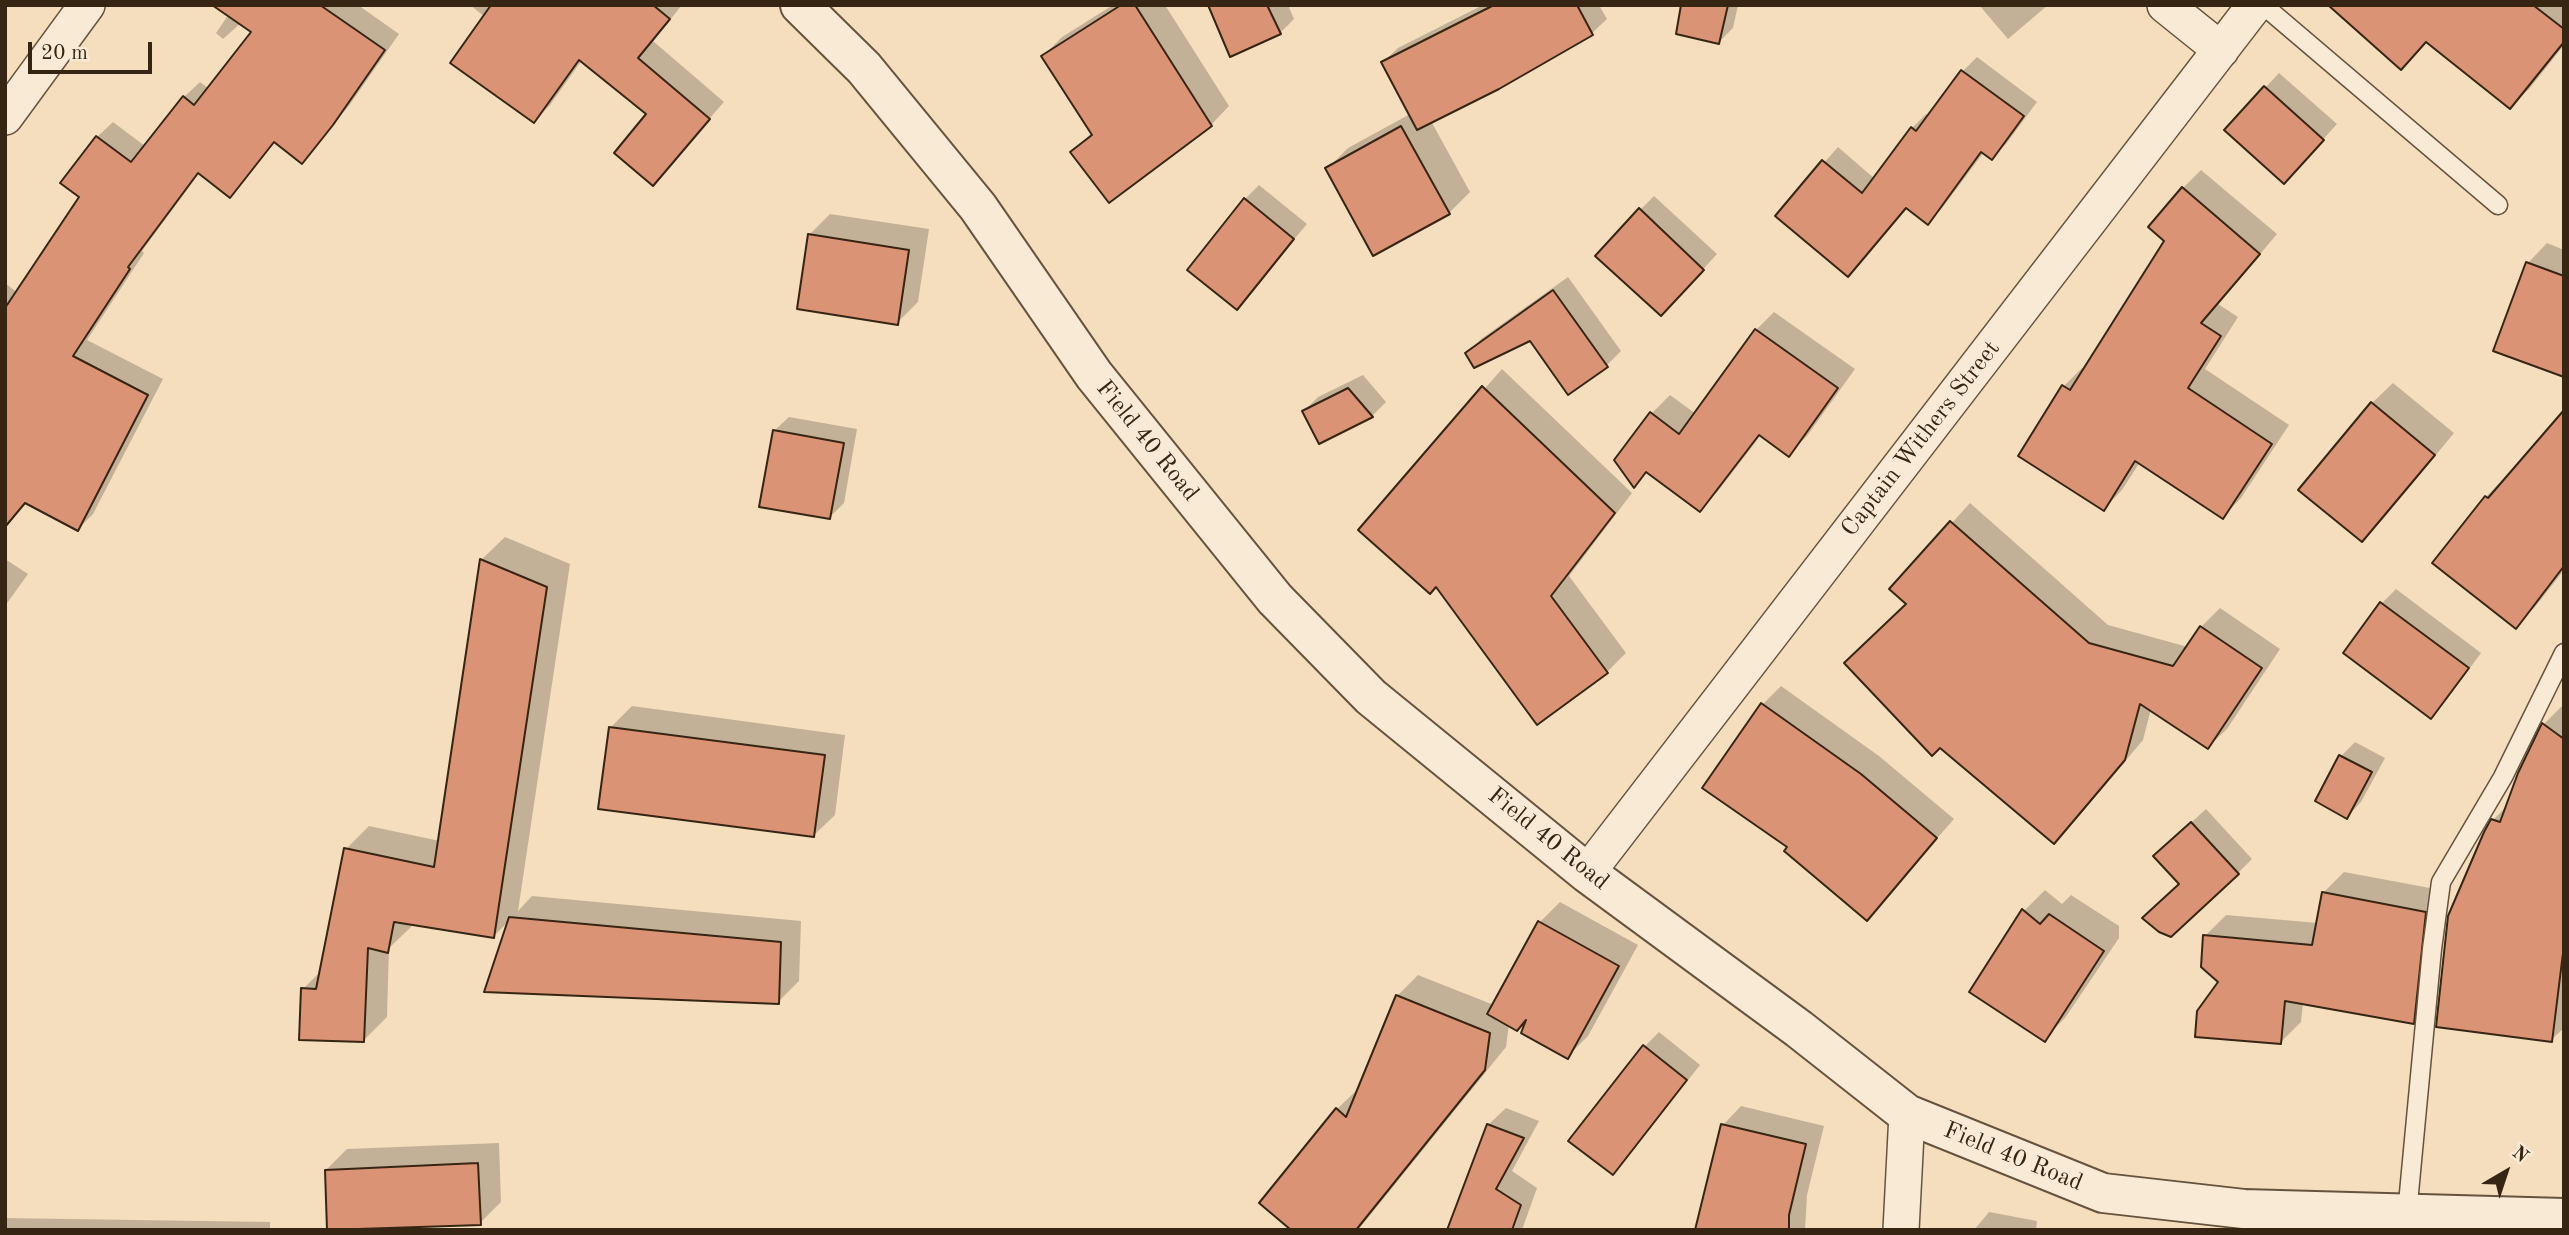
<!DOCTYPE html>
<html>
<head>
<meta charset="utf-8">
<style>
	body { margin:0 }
	#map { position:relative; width:2569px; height:1235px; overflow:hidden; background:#f4debd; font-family:"Old Standard TT",serif }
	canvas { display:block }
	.frame { position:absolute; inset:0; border:7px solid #372513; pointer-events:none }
	.north { position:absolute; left:2471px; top:1137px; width:70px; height:70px; -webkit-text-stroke:5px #f8ead4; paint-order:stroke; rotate:39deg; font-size:19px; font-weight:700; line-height:28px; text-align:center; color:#372513 }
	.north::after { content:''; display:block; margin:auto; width:24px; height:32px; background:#372513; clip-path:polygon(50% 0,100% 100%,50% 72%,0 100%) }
	.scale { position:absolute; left:28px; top:42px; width:124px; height:32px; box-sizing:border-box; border:4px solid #372513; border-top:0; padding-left:9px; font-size:21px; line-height:24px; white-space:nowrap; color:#372513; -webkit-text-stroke:5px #f8ead4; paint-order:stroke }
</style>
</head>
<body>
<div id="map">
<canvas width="2569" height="1235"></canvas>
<div class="frame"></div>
<div class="north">N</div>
<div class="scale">20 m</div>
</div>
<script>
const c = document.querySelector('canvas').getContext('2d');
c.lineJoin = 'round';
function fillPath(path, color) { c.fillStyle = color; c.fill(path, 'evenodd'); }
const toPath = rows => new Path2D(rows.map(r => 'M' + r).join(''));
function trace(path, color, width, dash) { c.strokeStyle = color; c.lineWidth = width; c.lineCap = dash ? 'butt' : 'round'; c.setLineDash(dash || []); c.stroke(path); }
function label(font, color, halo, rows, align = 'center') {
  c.font = font + ' "Old Standard TT",serif'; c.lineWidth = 7; c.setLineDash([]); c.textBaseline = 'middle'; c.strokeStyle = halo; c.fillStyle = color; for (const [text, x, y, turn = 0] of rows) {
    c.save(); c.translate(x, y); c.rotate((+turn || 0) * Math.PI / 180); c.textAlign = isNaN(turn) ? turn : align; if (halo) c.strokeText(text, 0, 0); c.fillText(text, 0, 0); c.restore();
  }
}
const shadow = toPath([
	[235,5,358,5,399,34,348,107,302,161,276,141,230,196,200,172,142,251,144,253,87,340,163,379,93,514,78,529,26,502,5,527,5,283,18,293,81,196,97,137,113,122,145,146,184,97,200,82,209,89,253,32,241,23,223,39,216,33],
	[470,5,682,5,653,41,724,102,653,183,649,114,582,60,550,105,534,121,485,17],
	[1113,5,1165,5,1229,106,1211,125,1073,152,1092,132,1043,56,1062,37],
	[1210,5,1288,5,1294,19,1280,33],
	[1483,5,1599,5,1607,19,1592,33,1498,88,1431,121,1470,192,1449,213,1327,169,1348,148,1410,114,1383,62,1398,48],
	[1683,5,1738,5,1733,28,1719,42],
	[1979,5,2048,5,2008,39],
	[2331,5,2564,5,2564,45,2529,89,2510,107,2427,41,2401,68],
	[1977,57,2037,102,2006,144,1992,158,1984,152,1942,208,1928,222,1908,207,1848,275,1777,216,1838,147,1875,179,1912,128,1926,114,1929,116,1963,71],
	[2279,73,2337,124,2298,167,2226,130],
	[2201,170,2277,234,2218,304,2238,317,2205,369,2289,425,2241,498,2223,517,2140,462,2122,490,2104,509,2064,386,2082,368,2085,369,2166,240,2183,188],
	[1259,185,1307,224,1237,307,1245,199],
	[1654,196,1717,254,1675,300,1640,210],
	[830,214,929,229,918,302,897,323,809,235],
	[2547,243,2564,250,2564,370,2528,263],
	[1568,277,1621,351,1607,365,1530,339,1467,353,1481,339],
	[1774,312,1855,369,1807,436,1789,454,1761,435,1718,491,1700,510,1648,471,1634,485,1616,460,1652,413,1670,395,1696,414,1756,330],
	[1502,369,1632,493,1569,576,1626,653,1607,672,1538,723,1436,585,1360,530],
	[1363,375,1386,402,1372,416,1320,442,1304,411,1318,397],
	[2393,383,2454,433,2383,519,2362,540,2372,403],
	[2564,415,2564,570,2535,607,2516,626,2435,562,2486,497],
	[789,417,857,429,844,503,830,517,774,431],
	[1970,503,2108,625,2188,647,2201,627,2220,608,2280,649,2227,729,2208,747,2151,709,2143,740,2073,823,2054,842,1908,604,1892,589],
	[505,537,570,564,518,911,532,896,801,921,799,981,778,1002,510,920,494,936,411,923,411,927,389,948,387,1017,363,1041,303,989,322,970,346,849,369,826,440,841,481,560],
	[5,559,28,574,5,606],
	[2396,589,2481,653,2445,702,2431,717,2345,652,2382,603],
	[1781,686,1879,756,1954,819,1867,918,1790,847,1763,704],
	[2563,705,2564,1028,2551,1040,2493,820,2508,805,2544,724],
	[632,706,845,735,835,815,814,835,611,727],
	[2355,742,2385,758,2361,802,2347,817,2341,756],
	[2206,809,2252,859,2238,873,2181,883,2170,842],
	[2344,872,2446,891,2434,1001,2413,1022,2303,1002,2301,1022,2280,1043,2221,982,2205,936,2226,915,2318,923,2323,893],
	[2045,890,2062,904,2071,895,2119,926,2119,938,2065,1018,2044,1039,2024,911],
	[1560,902,1638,945,1588,1036,1567,1057,1529,1016,1509,1024,1506,1047,1358,1230,1294,1230,1337,1109,1358,1089,1397,996,1418,975,1494,1005,1539,923],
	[1659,1032,1700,1065,1627,1158,1613,1173,1571,1140,1645,1046],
	[1741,1106,1824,1126,1807,1195,1805,1230,1693,1230,1697,1226,1723,1125],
	[1506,1108,1539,1121,1512,1171,1537,1188,1522,1230,1449,1230,1488,1125],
	[499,1143,501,1202,480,1223,326,1170,347,1149],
	[1989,1212,2037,1221,2036,1230,1974,1230],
	[5,1218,270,1222,270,1230,5,1230]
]);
const building = toPath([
	[212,5,320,5,385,50,333,125,302,164,274,142,230,198,198,173,128,267,130,269,73,356,148,395,78,531,25,503,5,527,5,308,79,197,60,183,96,136,131,162,183,96,194,105,251,32,212,5],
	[491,5,653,5,670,19,638,58,710,119,653,186,614,153,646,114,579,60,534,123,450,63,491,5],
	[1121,5,1135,5,1212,126,1109,203,1070,152,1092,135,1041,56,1121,5],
	[1208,5,1267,5,1281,34,1230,57,1208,5],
	[1494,5,1577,5,1593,35,1499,89,1417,130,1381,62,1494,5],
	[1681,5,1728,5,1719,44,1676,34,1681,5],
	[2328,5,2533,5,2564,29,2564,42,2510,109,2426,42,2401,70,2328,5],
	[1961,70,2024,116,1992,160,1981,152,1928,225,1906,208,1848,277,1775,216,1822,160,1862,193,1911,127,1916,131,1961,70],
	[2264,86,2324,140,2284,184,2224,130,2264,86],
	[1401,126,1450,214,1373,256,1325,168,1401,126],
	[2182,187,2260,254,2201,323,2221,336,2188,388,2272,444,2223,519,2135,461,2104,511,2018,456,2062,385,2070,390,2164,241,2148,227,2182,187],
	[1244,198,1294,239,1237,310,1187,270,1244,198],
	[1639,208,1704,270,1661,316,1595,256,1639,208],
	[808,234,909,250,898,325,797,309,808,234],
	[2526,262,2564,276,2564,377,2493,351,2526,262],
	[1553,290,1608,367,1568,395,1530,341,1474,368,1465,353,1553,290],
	[1755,329,1838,388,1789,457,1759,435,1700,512,1646,472,1634,488,1614,460,1650,412,1679,434,1755,329],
	[1482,386,1615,513,1551,596,1608,673,1537,725,1436,587,1430,594,1358,530,1482,386],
	[1348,388,1373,417,1319,444,1302,411,1348,388],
	[2371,402,2435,455,2362,542,2298,490,2371,402],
	[2564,410,2564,566,2516,629,2432,563,2485,496,2488,498,2564,410],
	[773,430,844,443,830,519,759,507,773,430],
	[1950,521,2089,643,2173,666,2200,626,2262,668,2208,749,2140,704,2125,760,2054,844,1940,748,1932,756,1844,663,1906,604,1889,589,1950,521],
	[480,559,547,587,494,938,394,922,388,953,368,948,364,1042,299,1040,301,988,316,989,344,848,434,867,480,559],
	[2380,602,2469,668,2431,719,2343,653,2380,602],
	[1761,703,1861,774,1937,838,1867,921,1784,851,1787,847,1702,788,1761,703],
	[2542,723,2564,739,2564,945,2552,1042,2436,1027,2448,916,2484,832,2491,819,2500,822,2518,773,2542,723],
	[609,727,825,755,814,837,598,809,609,727],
	[2339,755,2372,772,2347,819,2315,801,2339,755],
	[2191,822,2239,874,2171,937,2159,932,2142,918,2179,884,2153,856,2191,822],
	[2322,892,2426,912,2414,1024,2285,1001,2281,1044,2195,1037,2197,1011,2218,982,2201,967,2203,935,2312,945,2322,892],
	[2022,909,2040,924,2049,914,2104,951,2045,1042,1969,992,2022,909],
	[509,917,781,942,779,1004,484,992,509,917],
	[1538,921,1619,966,1568,1059,1521,1033,1526,1020,1517,1031,1487,1014,1538,921],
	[1396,995,1490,1033,1485,1070,1356,1230,1291,1230,1259,1203,1336,1108,1346,1117,1396,995],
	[1643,1045,1687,1080,1613,1175,1568,1141,1643,1045],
	[1487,1124,1524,1138,1496,1189,1521,1205,1512,1230,1447,1230,1487,1124],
	[1721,1124,1806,1144,1789,1215,1789,1230,1695,1230,1721,1124],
	[478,1163,481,1225,327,1230,325,1170,478,1163]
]);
const service = toPath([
	[2263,5,2498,205],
	[2407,1214,2432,949,2441,882,2503,777,2564,653]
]);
const minor = toPath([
	[2165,5,2221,50],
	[5,117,87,5],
	[1587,873,2255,5],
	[1901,1230,1907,1114]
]);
const tertiary = toPath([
	[800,5,864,68,978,207,1094,375,1275,599,1371,697,1587,873,1799,1029,1907,1114,2103,1193,2244,1209,2564,1218]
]);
const streetNames = [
	["Captain Withers Street",1921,439,-52],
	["Field 40 Road",1147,441,51],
	["Field 40 Road",1548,839,39],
	["Field 40 Road",2013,1157,22]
];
fillPath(shadow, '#0003');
fillPath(building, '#db9375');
trace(building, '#372513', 2);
trace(service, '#66533e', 21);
trace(minor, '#66533e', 38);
trace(tertiary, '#66533e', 42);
trace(service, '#f8ead4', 18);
trace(minor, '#f8ead4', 35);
trace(tertiary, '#f8ead4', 38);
label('24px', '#372513', '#f8ead4', streetNames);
</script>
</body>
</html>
